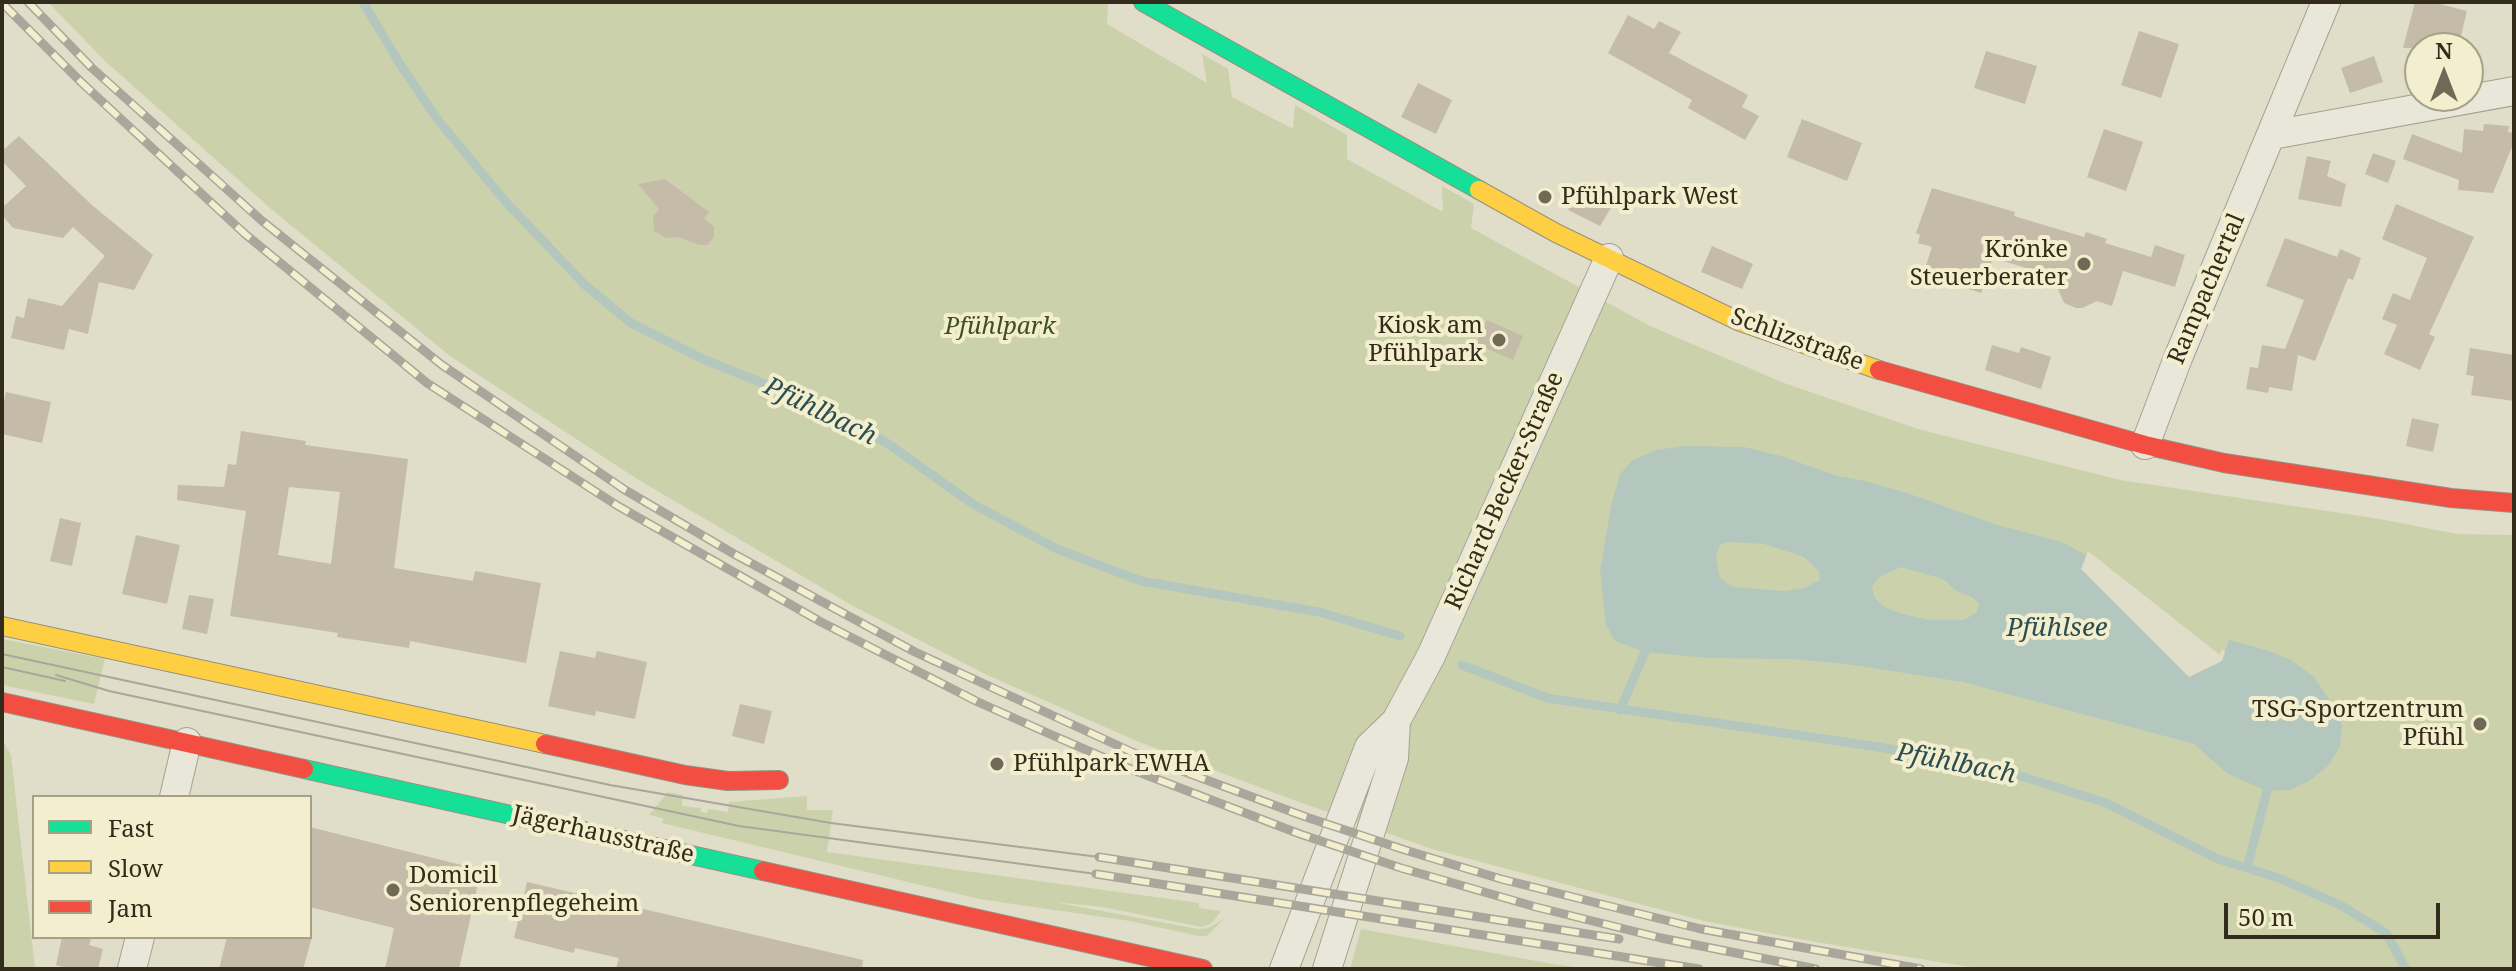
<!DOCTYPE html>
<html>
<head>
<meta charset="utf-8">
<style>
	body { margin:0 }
	#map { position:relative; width:2516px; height:971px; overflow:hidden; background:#e0ddc8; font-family:"Noto Serif",serif }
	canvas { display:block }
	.frame { position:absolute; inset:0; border:4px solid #332b1c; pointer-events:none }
	.legend { position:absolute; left:32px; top:795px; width:280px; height:144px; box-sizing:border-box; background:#f3eecd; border:2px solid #a6a086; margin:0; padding:10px 14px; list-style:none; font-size:24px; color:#332b1c }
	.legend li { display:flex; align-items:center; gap:16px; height:40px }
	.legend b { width:40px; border:2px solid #a6a086 }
	.north { position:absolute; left:2404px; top:32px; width:80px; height:80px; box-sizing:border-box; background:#f3eecd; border:2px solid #a6a086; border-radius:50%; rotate:0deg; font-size:22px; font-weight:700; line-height:32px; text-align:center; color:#332b1c }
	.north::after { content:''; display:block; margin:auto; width:28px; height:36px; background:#706958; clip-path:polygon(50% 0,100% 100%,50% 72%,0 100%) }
	.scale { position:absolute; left:2224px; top:903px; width:216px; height:36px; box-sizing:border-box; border:4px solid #332b1c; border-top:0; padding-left:10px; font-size:24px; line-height:28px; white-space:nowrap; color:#332b1c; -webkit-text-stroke:6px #f3eecd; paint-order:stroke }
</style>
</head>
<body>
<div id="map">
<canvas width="2516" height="971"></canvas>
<div class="frame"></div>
<ul class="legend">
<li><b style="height:10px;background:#16e098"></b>Fast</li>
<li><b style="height:10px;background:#ffcf43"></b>Slow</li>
<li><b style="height:10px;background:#f24e42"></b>Jam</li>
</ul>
<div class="north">N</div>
<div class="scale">50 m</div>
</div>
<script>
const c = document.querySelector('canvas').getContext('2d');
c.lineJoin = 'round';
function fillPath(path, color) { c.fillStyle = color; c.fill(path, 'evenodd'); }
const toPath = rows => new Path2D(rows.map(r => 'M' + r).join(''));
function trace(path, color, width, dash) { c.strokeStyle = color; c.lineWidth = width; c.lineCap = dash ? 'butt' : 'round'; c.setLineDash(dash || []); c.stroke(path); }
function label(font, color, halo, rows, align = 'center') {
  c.font = font + ' "Noto Serif",serif'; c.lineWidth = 8; c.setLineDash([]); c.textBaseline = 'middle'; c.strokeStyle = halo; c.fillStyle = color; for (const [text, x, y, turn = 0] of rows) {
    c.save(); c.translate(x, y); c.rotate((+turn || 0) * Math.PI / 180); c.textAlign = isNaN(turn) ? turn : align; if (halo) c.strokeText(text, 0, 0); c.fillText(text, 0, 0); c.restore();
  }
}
const green = toPath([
	[48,2,1108,2,1107,24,1207,83,1202,54,1228,69,1232,97,1293,129,1295,105,1347,135,1347,159,1443,212,1442,186,1474,204,1471,228,1650,326,1784,383,1918,429,2120,480,2380,519,2457,534,2514,535,2514,969,1982,969,1810,941,1704,921,1432,849,1299,802,1139,742,987,675,853,606,637,479,450,356,270,208,104,60],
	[2,639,105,659,94,704,2,685],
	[2,739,11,755,35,969,2,969],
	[668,792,683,795,682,806,701,808,701,812,707,813,708,809,728,812,729,802,807,796,807,810,833,810,827,852,1199,903,1199,908,1221,911,1211,924,1201,927,1103,907,1054,902,1198,929,1208,928,1224,919,1207,936,1199,936,1130,921,979,899,662,823,663,818,649,815],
	[1361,929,1553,964,1592,969,1350,969]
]);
const water = toPath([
	[1687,446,1744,447,1781,456,1837,476,1861,480,1910,494,1997,525,2062,542,2086,555,2221,661,2229,640,2266,650,2291,660,2314,677,2328,698,2342,724,2340,746,2329,765,2309,781,2290,790,2267,791,2228,774,2194,744,1963,682,1846,664,1791,659,1707,658,1645,652,1615,641,1606,625,1600,571,1611,506,1620,474,1632,461,1655,450],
	[1729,542,1764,544,1804,557,1819,571,1820,580,1804,588,1785,591,1733,587,1720,578,1716,557,1720,545],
	[1901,567,1943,579,1955,590,1972,597,1979,603,1977,612,1964,620,1929,620,1899,613,1883,606,1875,598,1872,587,1878,578]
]);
const pier = toPath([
	[2088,551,2220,655,2222,649,2225,652,2222,661,2189,677,2081,569]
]);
const stream = toPath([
	[363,2,400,64,438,120,505,201,585,285,631,323,705,360,825,408,887,443,973,504,1057,549,1141,581,1319,612,1400,636],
	[1462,665,1547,698,1872,746,1989,766,2106,803,2218,859,2279,878,2342,906,2386,933,2406,969],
	[1620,710,1645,652],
	[2247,868,2267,791]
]);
const building = toPath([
	[2415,2,2432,2,2467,11,2458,48,2403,48],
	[1628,15,1654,29,1659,21,1681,32,1669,53,1748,95,1742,107,1759,116,1745,140,1688,108,1692,100,1608,53],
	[2139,31,2179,44,2161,98,2121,85],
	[1986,51,2037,66,2025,104,1974,88],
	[2374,56,2383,82,2350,93,2341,68],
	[1418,83,1452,100,1436,134,1401,117],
	[1802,119,1862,143,1847,181,1787,157],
	[2484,124,2509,126,2508,132,2514,133,2514,142,2493,193,2458,190,2459,180,2403,159,2412,134,2462,153,2464,129,2483,131],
	[2104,129,2143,142,2126,191,2087,177],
	[19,136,93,206,153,255,134,290,99,282,88,334,69,329,64,350,11,338,16,316,24,318,28,298,62,306,105,256,73,227,63,238,13,228,2,215,2,208,26,186,2,161,2,151],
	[2373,153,2396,161,2388,183,2365,174],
	[2307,156,2331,161,2327,176,2346,184,2341,207,2298,199],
	[665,179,709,212,704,218,714,227,714,236,708,245,699,245,678,237,666,238,654,231,653,217,659,209,638,184],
	[1582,183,1616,200,1600,226,1568,210],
	[1932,188,2015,212,2014,216,2084,237,2086,232,2107,239,2105,243,2151,257,2155,245,2185,255,2175,287,2123,271,2112,306,2097,301,2082,308,2076,308,2064,303,2058,289,2042,284,2046,274,1993,258,1981,293,1923,274,1932,247,1918,243,1920,235,1916,233],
	[2396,204,2474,237,2429,334,2435,337,2420,370,2384,354,2397,325,2382,319,2393,293,2410,300,2427,258,2382,239],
	[2285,238,2337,257,2340,249,2361,258,2353,280,2348,278,2315,361,2298,355,2292,391,2269,387,2268,393,2246,389,2250,367,2258,368,2262,345,2285,349,2304,300,2266,286],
	[1712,246,1753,264,1742,289,1701,272],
	[1487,320,1523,336,1513,360,1476,344],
	[1992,345,2019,353,2021,347,2051,357,2041,389,1985,370],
	[2470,348,2514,355,2514,401,2471,395,2474,376,2466,375],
	[6,392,51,402,42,443,2,434,2,410],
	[2412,418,2439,424,2433,452,2406,446],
	[241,431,306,441,305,445,408,459,394,568,473,581,475,571,541,583,526,663,410,641,409,648,337,637,338,633,230,616,246,511,177,500,178,485,224,487,228,464,236,465],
	[289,487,340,492,331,564,278,555],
	[60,518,81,523,72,566,50,561],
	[136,535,180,545,167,604,122,594],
	[189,595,214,599,207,634,182,629],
	[560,651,595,658,597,651,647,662,635,719,596,711,595,716,548,706],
	[740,704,772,711,764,744,732,736],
	[310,827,481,870,459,969,385,969,394,928,310,907],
	[527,882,863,960,862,969,616,969,619,958,575,948,574,953,514,938],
	[62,937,92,937,89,945,103,949,98,969,71,969,56,965],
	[227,937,312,937,303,969,219,969]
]);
const street = toPath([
	[2272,135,2514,91],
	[2145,445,2178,358,2326,2],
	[174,797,187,742],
	[132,969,140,937],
	[1284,969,1369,747,1396,721,1431,656,1609,258],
	[1327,969,1394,758,1396,721]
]);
const fast = toPath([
	[1143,2,1479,190],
	[304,769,763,871]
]);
const slow = toPath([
	[1479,190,1556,233,1738,321,1879,370],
	[2,626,545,744]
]);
const jam = toPath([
	[1879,370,2145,445,2224,463,2451,498,2514,503],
	[2,702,304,769],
	[545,744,685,775,728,781,779,780],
	[763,871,1203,969]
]);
const tram = toPath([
	[2,654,610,785,831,823,1099,857],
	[2,667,65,681],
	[56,675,109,691,739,826,1096,874]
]);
const rail = toPath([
	[28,2,92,68,261,220,442,365,625,490,734,554,915,652,1134,753,1306,817,1405,850,1501,879,1701,929,1921,969],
	[2,3,81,82,245,234,427,383,618,506,821,622,978,702,1052,735,1128,768,1300,834,1401,868,1536,907,1661,938,1816,969],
	[1099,857,1619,939],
	[1096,874,1699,969]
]);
const markers = [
	[1545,197,8,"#706958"],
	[2084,264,8,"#706958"],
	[1499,340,8,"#706958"],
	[2480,724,8,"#706958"],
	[997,764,8,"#706958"],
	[393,890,8,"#706958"]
];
const poiNames = [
	["Pfühlpark West",1561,197],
	["Krönke",2068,250,"right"],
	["Steuerberater",2068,278,"right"],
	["Kiosk am",1483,326,"right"],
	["Pfühlpark",1483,354,"right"],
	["TSG-Sportzentrum",2464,710,"right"],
	["Pfühl",2464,738,"right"],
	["Pfühlpark EWHA",1013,764],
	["Domicil",409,876],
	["Seniorenpflegeheim",409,904]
];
const streetNames = [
	["Rampachertal",2207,289,-67],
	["Schlizstraße",1797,340,20],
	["Richard-Becker-Straße",1505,491,-66],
	["Jägerhausstraße",603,835,13]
];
const parkNames = [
	["Pfühlpark",1000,327]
];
const waterNames = [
	["Pfühlbach",820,412,26],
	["Pfühlsee",2057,629],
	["Pfühlbach",1956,764,11]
];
fillPath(green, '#cbd2ab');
fillPath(water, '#b4c7be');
fillPath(pier, '#e0ddc8');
trace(stream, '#b4c7be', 9);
fillPath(building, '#c4bca9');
trace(street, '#a5a192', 30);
trace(fast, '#959182', 20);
trace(slow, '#959182', 20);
trace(jam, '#959182', 20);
trace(street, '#e9e7da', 28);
trace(fast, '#16e098', 18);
trace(slow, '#ffcf43', 18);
trace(jam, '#f24e42', 18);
trace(tram, '#a9a69b', 2);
trace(rail, '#a9a69b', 9);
trace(rail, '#f3eecd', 6, [18]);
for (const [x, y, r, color] of markers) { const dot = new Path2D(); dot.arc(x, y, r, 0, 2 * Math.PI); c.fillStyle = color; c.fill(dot); trace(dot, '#f3eecd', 3); }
label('24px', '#332b1c', '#f3eecd', poiNames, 'left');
label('24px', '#332b1c', '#f3eecd', streetNames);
label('italic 24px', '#3d4f23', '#f3eecd', parkNames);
label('italic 26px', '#2b4e52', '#f3eecd', waterNames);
</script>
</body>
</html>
